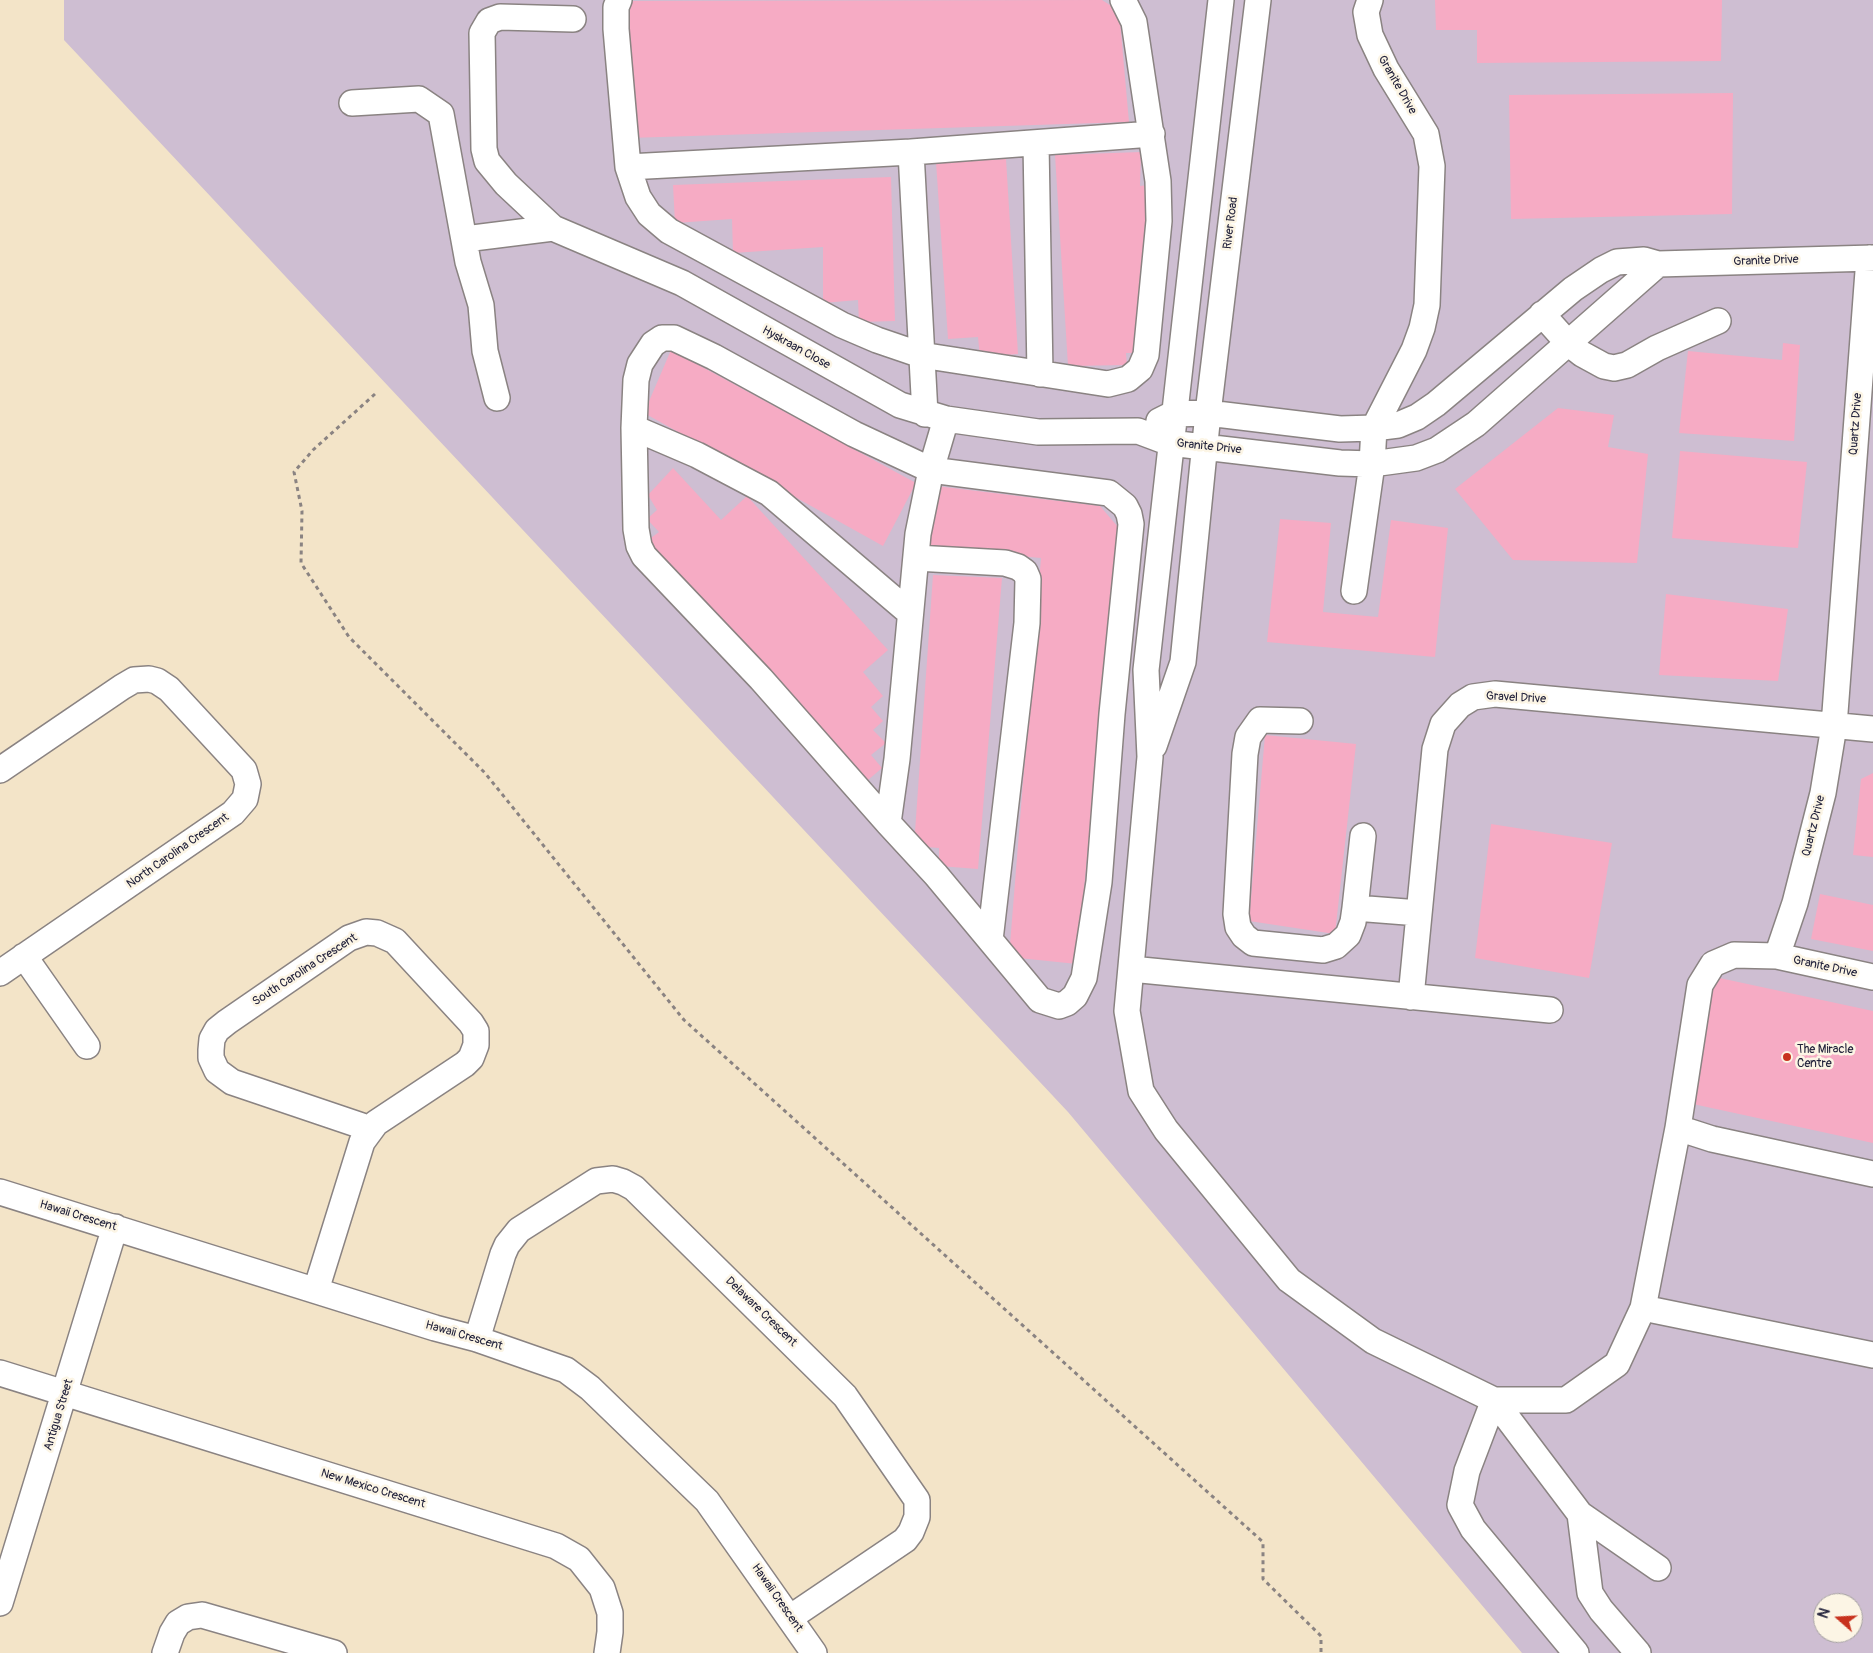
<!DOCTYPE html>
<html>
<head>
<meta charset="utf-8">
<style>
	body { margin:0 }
	#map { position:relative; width:1873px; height:1653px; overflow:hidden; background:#f3e4c8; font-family:Pangolin,sans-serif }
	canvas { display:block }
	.north { position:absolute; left:1813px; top:1593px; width:50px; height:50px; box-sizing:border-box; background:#fcf5e5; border:1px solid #a5a1a1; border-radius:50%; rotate:289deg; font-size:14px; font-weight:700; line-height:20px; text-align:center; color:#22223b }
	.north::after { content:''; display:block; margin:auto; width:18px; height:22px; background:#c8321e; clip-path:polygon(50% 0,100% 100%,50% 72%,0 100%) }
</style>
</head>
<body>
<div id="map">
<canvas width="1873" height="1653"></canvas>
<div class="north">N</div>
</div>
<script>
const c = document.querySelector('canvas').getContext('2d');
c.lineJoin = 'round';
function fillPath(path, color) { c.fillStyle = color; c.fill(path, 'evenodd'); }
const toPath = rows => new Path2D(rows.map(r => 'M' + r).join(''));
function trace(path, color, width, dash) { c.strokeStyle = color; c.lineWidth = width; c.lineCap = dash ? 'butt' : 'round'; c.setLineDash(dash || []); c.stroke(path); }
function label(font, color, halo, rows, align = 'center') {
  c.font = font + ' Pangolin,sans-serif'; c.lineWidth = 5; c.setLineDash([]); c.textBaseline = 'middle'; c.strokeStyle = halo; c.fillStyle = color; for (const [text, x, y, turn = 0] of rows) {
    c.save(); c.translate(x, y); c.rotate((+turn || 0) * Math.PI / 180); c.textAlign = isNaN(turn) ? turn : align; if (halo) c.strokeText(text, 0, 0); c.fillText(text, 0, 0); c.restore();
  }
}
const industrial = toPath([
	[64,0,1873,0,1873,1653,1522,1653,1068,1112,64,40],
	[1823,1603,1853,1603,1853,1633,1823,1633]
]);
const building = toPath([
	[1102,0,1119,11,1129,122,629,138,624,1],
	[1435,0,1722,0,1721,61,1477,63,1477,30,1436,30],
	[1733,93,1732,214,1511,219,1509,95],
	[1141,152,1140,186,1148,185,1135,353,1126,353,1127,365,1068,366,1055,155],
	[1006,159,1018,354,980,357,978,337,948,339,936,162],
	[891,177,895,321,859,322,858,300,823,303,823,247,733,253,732,219,675,223,673,185],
	[1783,343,1800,345,1794,441,1679,433,1688,351,1782,360],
	[671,350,916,483,883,546,644,413],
	[1558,408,1614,415,1608,447,1648,454,1637,563,1513,560,1455,489],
	[1680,451,1807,462,1798,548,1672,538],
	[673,468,721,520,747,496,888,650,863,672,883,696,871,707,883,721,873,730,886,743,871,755,882,768,868,780,644,543,659,532,647,519,657,510,648,495],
	[936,486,1100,506,1118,527,1077,964,1009,957,1041,558,927,548],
	[1280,519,1331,523,1323,612,1378,617,1391,520,1448,528,1435,657,1267,642],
	[933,575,1002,578,978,869,939,866,939,848,914,846],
	[1666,594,1788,609,1778,681,1659,675],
	[1265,735,1356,744,1335,934,1249,921],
	[1873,773,1873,857,1853,855,1861,779],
	[1491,824,1612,843,1589,978,1475,958],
	[1820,894,1873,905,1873,951,1811,939],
	[1715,977,1873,1011,1873,1143,1693,1104]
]);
const path = toPath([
	[375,394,313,450,294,472,302,511,301,563,349,637,485,773,684,1020,1263,1542,1263,1579,1321,1636,1321,1653]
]);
const minor = toPath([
	[619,0,616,7,616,29,628,167,638,197,649,214,669,231,842,325,877,340,921,355,1108,384,1128,379,1140,369,1146,355,1159,221,1158,181,1134,22,1123,0],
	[1221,0,1146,670,1150,757,1127,1011,1141,1091,1166,1130,1289,1280,1373,1341,1494,1400,1566,1400,1617,1364,1643,1308,1678,1128],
	[352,103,419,99,441,114,468,262,481,305,485,351,497,398],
	[1036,143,1040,374],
	[911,152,925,414],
	[628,167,911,152,1152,134],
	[553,228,506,184,487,161,484,149,482,33,489,21,500,17,573,19],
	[465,239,553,228,682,283,900,405,946,419,1038,432,1138,431,1170,443,1340,463,1372,464,1416,458,1437,450,1476,424,1658,264],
	[1869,258,1834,726,1823,793,1795,903,1777,956,1734,955,1713,964,1700,985,1678,1128,1712,1139,1873,1174],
	[1542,314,1568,343,1582,354,1604,366,1614,368,1627,365,1657,348,1718,321],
	[1159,421,1173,414,1208,413,1340,429,1374,428,1398,425,1417,417,1436,404,1573,289,1601,270,1617,262,1644,260,1658,264,1873,258],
	[634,428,697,455,769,493,910,613],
	[916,558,1005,563,1018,567,1025,572,1028,579,1027,623,990,940],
	[1354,591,1372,464,1374,428,1414,350,1422,328,1427,305,1432,166,1426,134,1386,69,1370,35,1366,12,1370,0],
	[1300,721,1260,720,1248,737,1245,754,1236,914,1238,927,1244,936,1253,943,1323,950,1336,946,1348,935,1353,922,1355,908,1419,913],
	[1154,746,1183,662,1208,413,1258,0],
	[0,770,122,687,134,680,149,679,157,681,169,689,244,770,248,784,245,799,233,813,0,973],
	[888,823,761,679,644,556,639,546,636,529,634,428,636,380,640,364,653,344,662,338,674,338,714,357,854,434,931,470,1109,493,1125,506,1129,514,1131,524,1112,714,1099,882,1084,978,1075,996,1067,1003,1059,1006,1040,1000,936,875,888,823,897,759,918,534,931,470,946,419],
	[1355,908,1363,836],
	[24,956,87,1046],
	[1777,956,1873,977],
	[1131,969,1550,1010],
	[1411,997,1435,749,1443,724,1460,705,1473,697,1495,694,1873,729],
	[0,1192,435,1328,477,1339,566,1370,590,1388,707,1501,814,1653],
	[316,1290,362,1142,376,1123,465,1064,471,1058,476,1045,476,1031,471,1023,395,941,377,933,366,932,349,938,227,1022,217,1030,212,1039,211,1050,211,1058,217,1071,232,1082,371,1129],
	[1643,1308,1873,1355],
	[477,1339,503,1254,507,1245,519,1230,596,1181,613,1179,623,1182,634,1188,845,1396,917,1500,917,1517,911,1532,905,1540,791,1617],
	[0,1373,556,1546,579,1559,602,1588,610,1613,610,1632,607,1653],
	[1494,1400,1580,1514,1590,1593,1601,1610,1638,1653],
	[1494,1400,1467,1471,1460,1505,1473,1529,1576,1653],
	[1580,1514,1658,1568],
	[0,1603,115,1227],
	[165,1653,172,1633,178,1623,188,1617,202,1615,334,1653]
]);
const markers = [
	[1787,1057,5,"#c8321e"]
];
const streetNames = [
	["Granite Drive",1397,85,60],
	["River Road",1231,223,-83],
	["Granite Drive",1766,261,-2],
	["Hyskraan Close",796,348,29],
	["Quartz Drive",1856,424,-86],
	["Granite Drive",1209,447,6],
	["Gravel Drive",1516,698,3],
	["Quartz Drive",1814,826,-76],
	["North Carolina Crescent",178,851,-35],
	["Granite Drive",1825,967,12],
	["South Carolina Crescent",305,970,-33],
	["Hawaii Crescent",78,1216,17],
	["Delaware Crescent",761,1312,44],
	["Hawaii Crescent",464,1336,16],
	["Antigua Street",59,1415,-73],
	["New Mexico Crescent",373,1489,17],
	["Hawaii Crescent",777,1598,55]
];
const poiNames = [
	["The Miracle",1797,1050],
	["Centre",1797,1064]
];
fillPath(industrial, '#cebed2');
fillPath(building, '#f6abc4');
trace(minor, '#8a8382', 28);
trace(path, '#8a8382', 3, [4, 4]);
trace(minor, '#fff', 25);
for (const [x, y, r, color] of markers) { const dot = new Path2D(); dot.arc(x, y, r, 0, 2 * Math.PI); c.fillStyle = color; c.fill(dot); trace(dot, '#fcf5e5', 2); }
label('12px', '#22223b', '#fcf5e5', streetNames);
label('12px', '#22223b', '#fcf5e5', poiNames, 'left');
</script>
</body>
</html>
